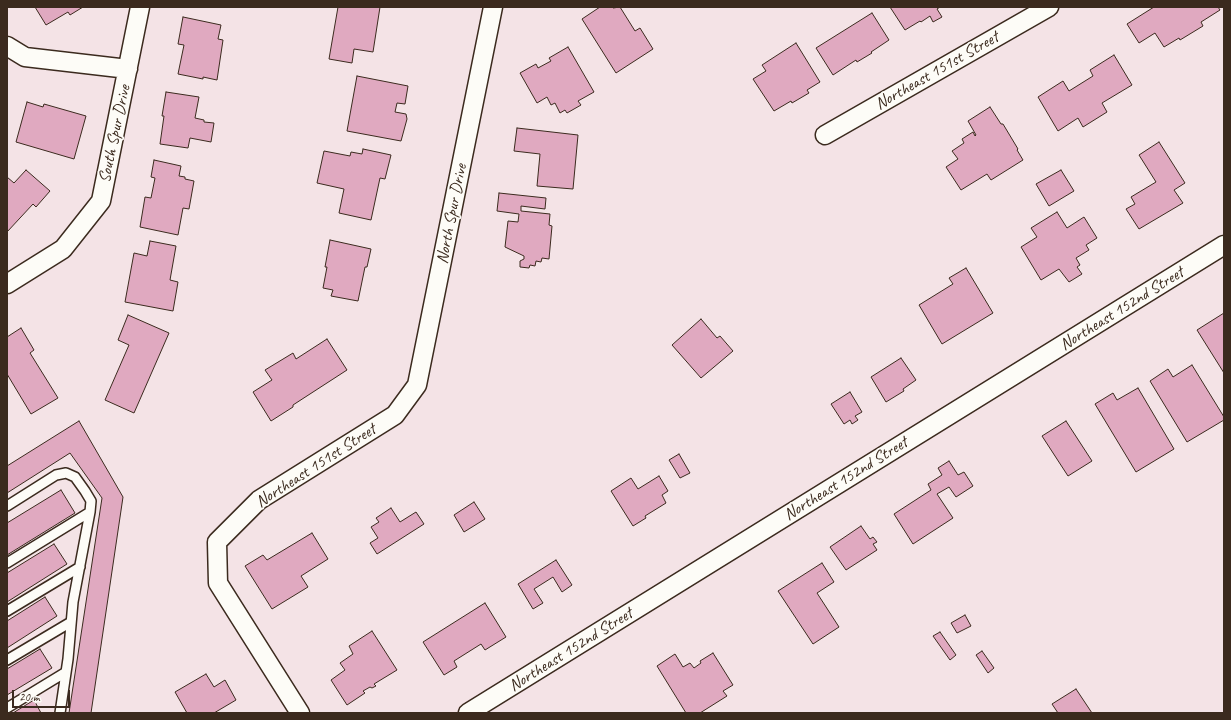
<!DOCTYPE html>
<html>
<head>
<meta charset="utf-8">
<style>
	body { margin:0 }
	#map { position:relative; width:1231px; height:720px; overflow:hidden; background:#f4e3e6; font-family:Caveat,sans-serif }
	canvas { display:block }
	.frame { position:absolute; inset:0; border:8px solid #3b2a1e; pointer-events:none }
	.scale { position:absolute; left:12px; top:690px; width:58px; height:18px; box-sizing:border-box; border:2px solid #3b2a1e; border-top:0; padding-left:5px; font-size:12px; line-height:14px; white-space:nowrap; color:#3b2a1e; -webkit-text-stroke:3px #fdfcf7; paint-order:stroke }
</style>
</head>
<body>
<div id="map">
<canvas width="1231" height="720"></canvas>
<div class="frame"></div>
<div class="scale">20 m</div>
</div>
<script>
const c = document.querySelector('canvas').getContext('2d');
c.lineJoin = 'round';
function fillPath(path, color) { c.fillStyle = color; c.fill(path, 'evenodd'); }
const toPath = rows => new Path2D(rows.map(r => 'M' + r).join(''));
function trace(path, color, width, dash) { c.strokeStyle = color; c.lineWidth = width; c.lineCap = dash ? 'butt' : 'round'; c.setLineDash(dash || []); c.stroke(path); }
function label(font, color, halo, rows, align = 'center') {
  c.font = font + ' Caveat,sans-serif'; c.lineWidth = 3.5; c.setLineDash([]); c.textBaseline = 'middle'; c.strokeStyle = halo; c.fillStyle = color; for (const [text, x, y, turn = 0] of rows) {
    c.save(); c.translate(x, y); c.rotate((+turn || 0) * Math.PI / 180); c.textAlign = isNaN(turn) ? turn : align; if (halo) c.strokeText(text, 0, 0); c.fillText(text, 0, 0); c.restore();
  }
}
const building = toPath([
	[35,7,83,7,70,15,68,12,46,25,35,7],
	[338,7,380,7,373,52,354,49,352,63,329,59,338,7],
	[600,7,612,7,613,8,620,7,635,31,640,28,653,49,616,73,582,19,600,7],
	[890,7,940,7,937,9,942,17,933,22,930,16,921,22,920,21,905,30,890,7],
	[1154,7,1218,7,1220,10,1201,22,1203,26,1180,40,1179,38,1164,47,1155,33,1139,43,1127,24,1154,7],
	[872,13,889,40,871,52,872,53,857,62,856,60,833,75,816,48,872,13],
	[183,17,221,25,218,39,223,40,217,80,203,77,203,79,178,74,184,45,178,44,183,17],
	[796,43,820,82,807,90,809,93,792,103,791,101,774,111,753,79,766,71,762,65,796,43],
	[568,47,594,92,578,101,581,105,567,113,565,110,560,113,555,103,551,105,547,97,537,103,520,73,536,64,538,68,551,61,549,58,568,47],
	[1114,55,1132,85,1102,103,1107,112,1083,127,1078,118,1058,131,1038,97,1063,81,1069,91,1093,76,1090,70,1114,55],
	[357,76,408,86,405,104,397,103,395,112,406,114,407,119,401,141,347,131,357,76],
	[166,92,199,97,195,118,204,120,204,122,214,123,211,142,190,138,188,148,160,144,164,116,162,116,166,92],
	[27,102,43,107,44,104,86,116,74,159,16,142,27,102],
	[990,107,1001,124,1003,124,1018,149,1017,150,1023,160,991,180,987,174,961,190,946,167,958,159,952,151,964,143,962,139,973,132,975,136,976,135,968,121,990,107],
	[517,128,578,135,573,189,537,186,540,154,514,151,517,128],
	[1159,142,1185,183,1174,190,1183,203,1139,229,1126,209,1135,204,1131,197,1156,182,1139,155,1159,142],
	[363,149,391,155,385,179,380,178,371,220,339,213,344,189,317,183,324,151,350,156,351,152,362,154,363,149],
	[154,160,181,166,179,176,185,177,185,179,194,181,189,209,183,208,178,235,140,227,145,197,151,198,155,178,151,177,154,160],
	[26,170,50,191,36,207,33,204,7,232,7,177,14,183,26,170],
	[1061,170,1074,191,1049,206,1036,184,1061,170],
	[499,193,546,198,545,209,521,206,521,211,550,214,549,225,552,226,549,259,542,258,541,262,536,261,535,266,530,265,529,268,520,267,520,261,524,259,524,256,505,247,508,221,518,222,519,214,497,211,499,193],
	[1057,212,1067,228,1084,217,1097,238,1086,245,1089,250,1076,258,1080,265,1077,267,1082,274,1069,282,1059,269,1041,280,1021,247,1037,237,1031,228,1057,212],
	[330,240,371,249,367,267,365,267,358,301,331,296,333,290,323,288,327,267,325,267,330,240],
	[150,241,176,246,170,280,178,282,173,311,125,302,134,253,147,256,150,241],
	[966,268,993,313,942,344,919,305,953,284,949,278,966,268],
	[1224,313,1224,373,1197,330,1224,313],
	[128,315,169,333,134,413,105,400,129,345,118,340,128,315],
	[701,319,717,338,720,336,733,351,701,378,672,345,701,319],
	[21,328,34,350,30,353,58,398,31,414,7,374,7,337,21,328],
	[327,339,347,370,293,405,293,407,271,421,253,392,272,380,265,370,293,353,296,359,327,339],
	[901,358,916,380,903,389,904,391,886,402,871,377,901,358],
	[1192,365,1224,417,1224,420,1187,442,1150,381,1168,369,1173,377,1192,365],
	[1138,388,1174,449,1136,472,1095,404,1113,393,1117,400,1138,388],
	[850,392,862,412,855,416,858,420,852,424,850,420,844,424,831,404,850,392],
	[79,421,123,497,91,713,69,713,102,498,70,453,7,493,7,466,79,421],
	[1066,421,1092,461,1068,476,1042,436,1066,421],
	[679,454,690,473,680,478,669,460,679,454],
	[949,461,958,475,964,472,973,486,956,497,949,487,937,494,953,518,913,544,894,514,931,490,928,484,942,475,938,468,949,461],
	[659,476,668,491,662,495,666,503,645,516,646,518,633,526,611,491,631,478,638,489,659,476],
	[61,490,75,513,7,555,7,523,61,490],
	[474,502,485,519,464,532,454,515,474,502],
	[391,508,400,522,416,512,424,524,377,554,370,543,378,538,371,527,379,522,376,518,391,508],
	[861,526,870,539,873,537,877,542,873,544,877,550,846,570,830,547,861,526],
	[312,533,328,559,301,576,308,587,272,609,245,566,263,555,267,560,312,533],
	[54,544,67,564,7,602,7,573,54,544],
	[556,560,572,585,562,592,553,577,534,589,543,603,533,609,518,584,556,560],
	[822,563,834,582,817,593,839,627,813,644,778,591,822,563],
	[45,597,57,616,7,648,7,621,45,597],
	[485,603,506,637,485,650,481,644,454,661,457,667,444,675,423,642,485,603],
	[965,615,971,626,957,633,951,623,965,615],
	[372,631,397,670,374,684,376,686,372,688,370,687,363,691,365,693,347,705,331,680,345,670,340,663,353,654,349,646,372,631],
	[940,632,956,655,950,660,933,636,940,632],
	[40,649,52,668,7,695,7,669,40,649],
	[982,651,994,668,988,673,976,655,982,651],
	[713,653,733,685,723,691,727,696,700,713,686,713,657,666,675,654,683,667,690,663,694,668,701,663,700,661,713,653],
	[206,674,214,687,225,680,236,700,214,713,187,713,175,692,206,674],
	[1076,689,1092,713,1058,713,1052,704,1076,689],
	[34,700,41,713,13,713,34,700]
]);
const lane = toPath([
	[7,506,56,475,66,473,75,477,85,491,91,501,90,512,73,602,68,659,60,713],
	[7,563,90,512],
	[7,611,80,567],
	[7,660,71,622],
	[7,708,66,672]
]);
const street = toPath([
	[7,46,25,57,128,69],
	[825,135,1049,7],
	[7,284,63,249,101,201,140,7],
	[300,713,218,583,217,542,259,500,395,415,417,385,493,7],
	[468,713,1224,245]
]);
const streetNames = [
	["Northeast 151st Street",937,71,-30],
	["South Spur Drive",115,134,-78],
	["North Spur Drive",452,214,-79],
	["Northeast 152nd Street",1122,309,-32],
	["Northeast 151st Street",316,466,-33],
	["Northeast 152nd Street",846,479,-32],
	["Northeast 152nd Street",571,650,-32]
];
fillPath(building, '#e0a9c0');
trace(building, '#3b2a1e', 1);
trace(lane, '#3b2a1e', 12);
trace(street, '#3b2a1e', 21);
trace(lane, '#fdfcf7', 9);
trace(street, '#fdfcf7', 18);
label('17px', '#3b2a1e', '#fdfcf7', streetNames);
</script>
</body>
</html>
